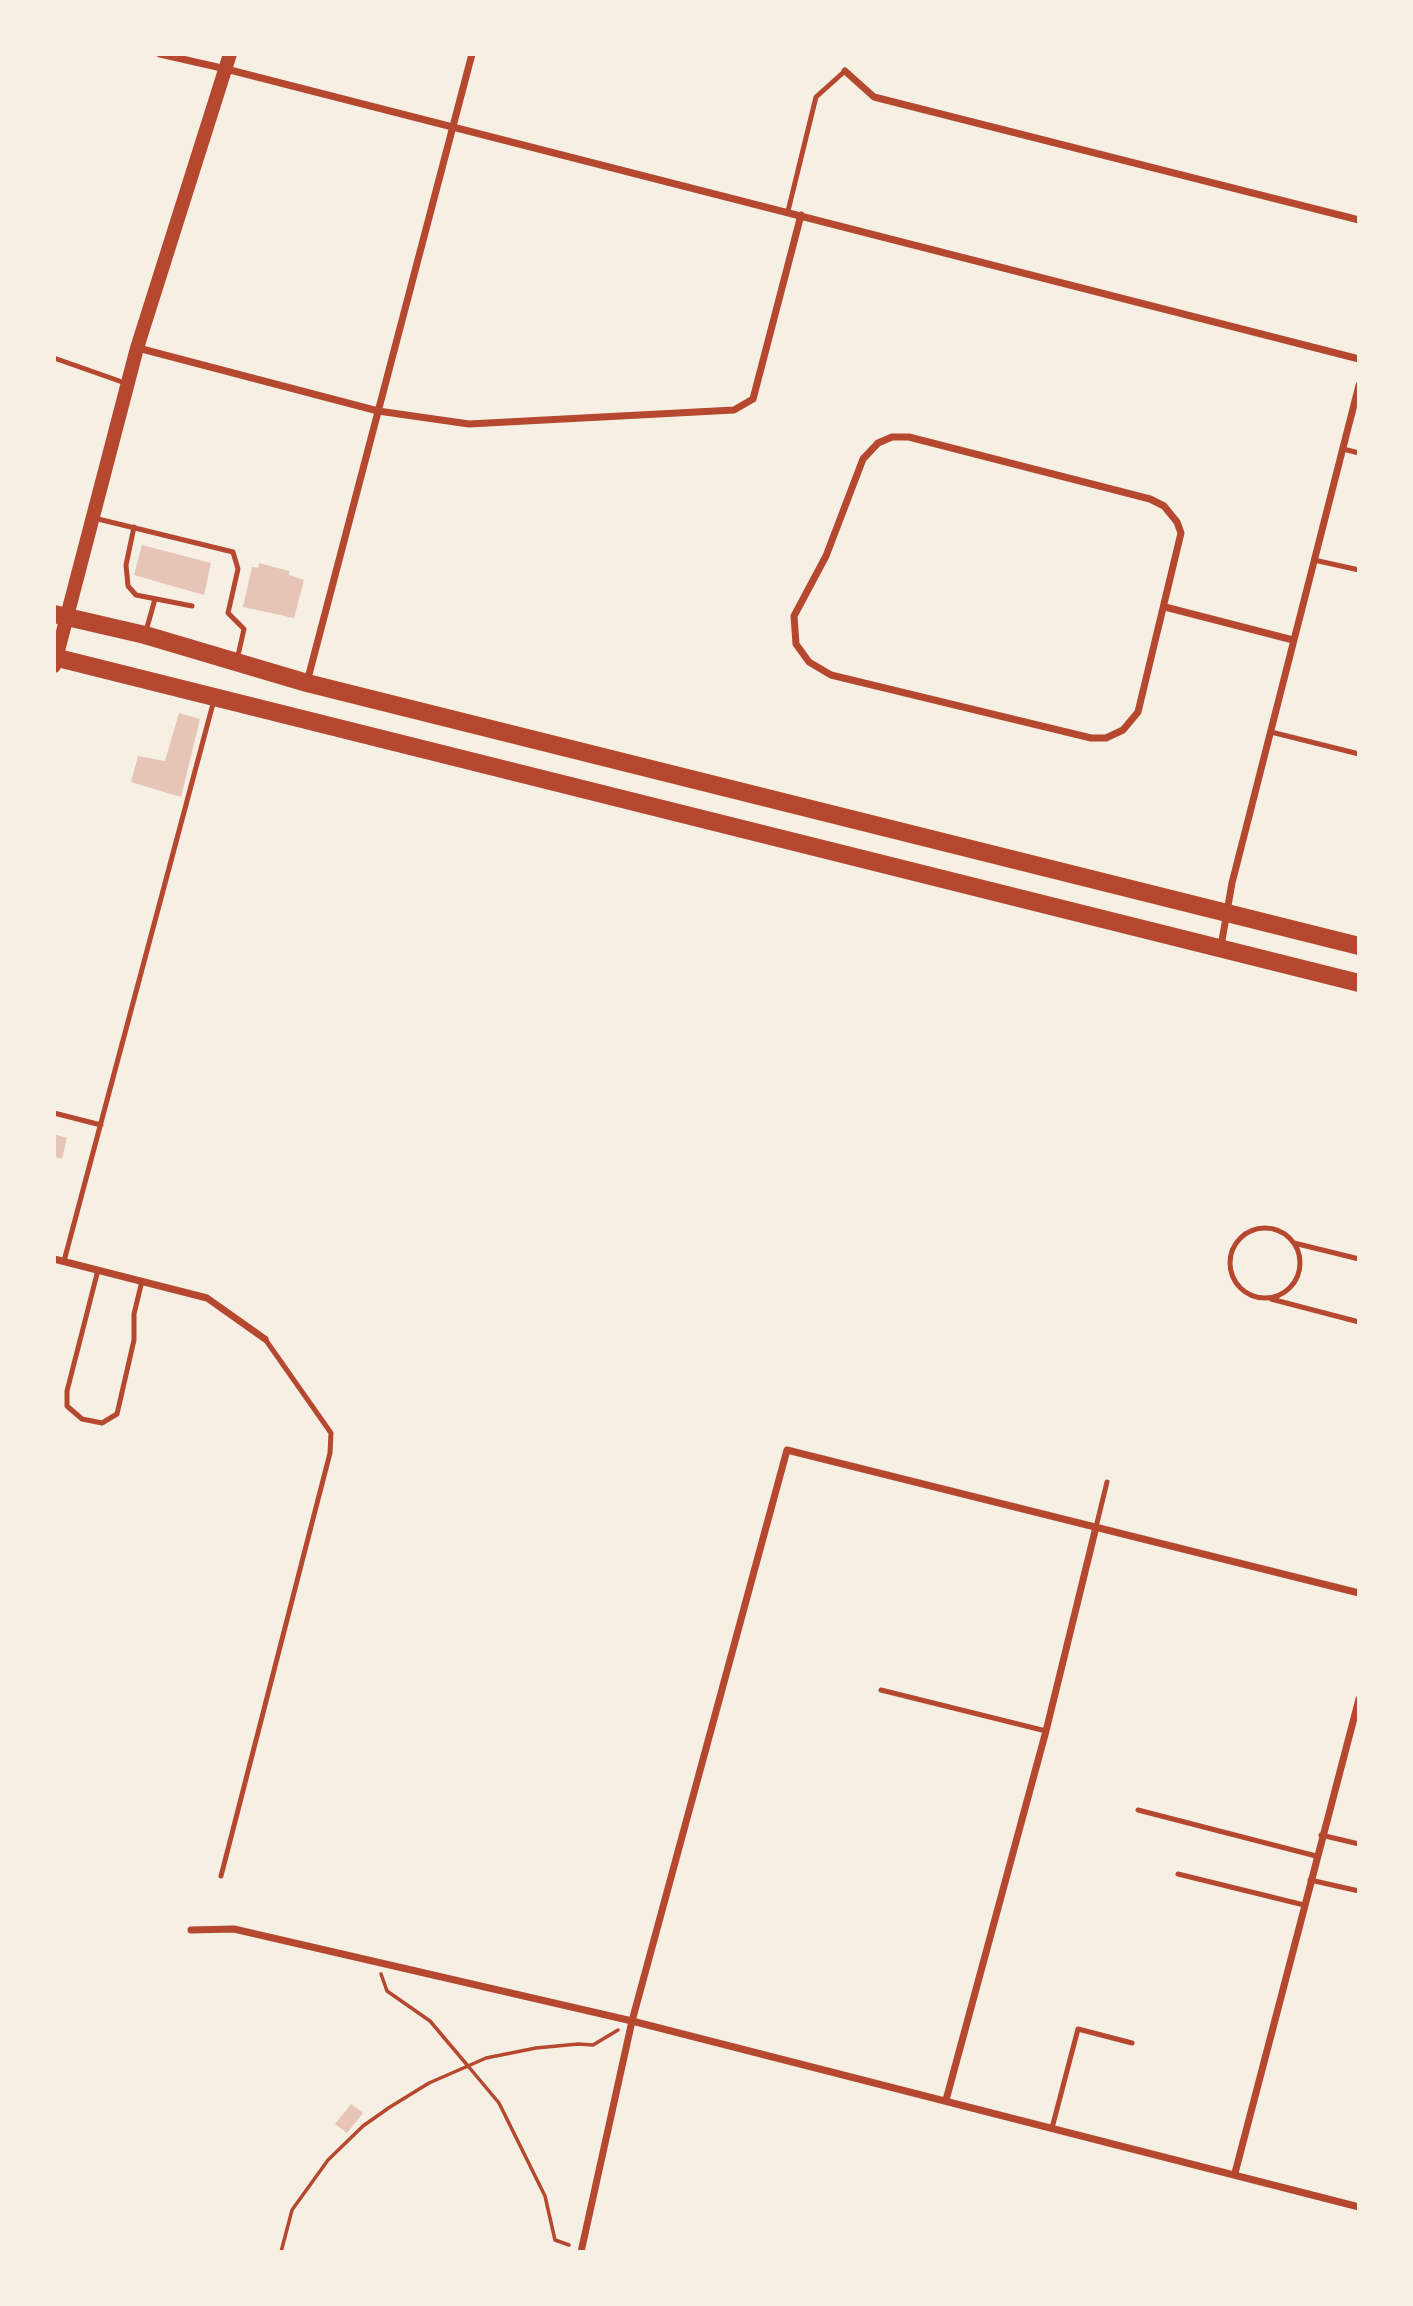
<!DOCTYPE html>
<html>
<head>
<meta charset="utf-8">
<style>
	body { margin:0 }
	#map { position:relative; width:1413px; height:2306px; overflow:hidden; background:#f6efe4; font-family:Rubik,sans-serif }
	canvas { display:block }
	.frame { position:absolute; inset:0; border:56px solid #f6efe4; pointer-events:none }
</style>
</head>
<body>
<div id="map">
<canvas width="1413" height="2306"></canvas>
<div class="frame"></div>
</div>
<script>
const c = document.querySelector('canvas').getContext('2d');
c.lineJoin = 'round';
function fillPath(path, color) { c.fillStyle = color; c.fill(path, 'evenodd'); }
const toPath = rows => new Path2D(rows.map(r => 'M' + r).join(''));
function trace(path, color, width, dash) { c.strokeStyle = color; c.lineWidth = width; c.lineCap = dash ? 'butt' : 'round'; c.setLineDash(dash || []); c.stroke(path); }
const building = toPath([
	[142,545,211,563,204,595,134,575],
	[259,563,289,571,289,575,304,580,294,618,243,607,252,567,258,568],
	[179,713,200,719,181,797,131,782,138,756,165,761],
	[54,1134,67,1138,62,1159,54,1157],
	[351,2104,363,2113,347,2133,335,2124]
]);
const path = toPath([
	[381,1974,387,1991,430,2021,468,2066,486,2058,536,2048,578,2044,593,2045,618,2030],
	[281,2252,292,2210,328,2160,363,2126,390,2107,429,2083,468,2066,499,2103,545,2196,555,2240,569,2245]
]);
const service = toPath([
	[788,211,816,97,845,71],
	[54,358,125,383],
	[1343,449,1359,453],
	[94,518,233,552,238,569,228,613,244,629,237,660],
	[134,527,126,565,128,586,136,595,192,606],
	[1314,560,1359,570],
	[146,631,155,599],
	[1271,732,1359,754],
	[54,1113,101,1125],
	'1230 1263a35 35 0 1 1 70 0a35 35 0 1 1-70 0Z',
	[1294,1243,1359,1259],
	[64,1261,214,700],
	[98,1270,67,1391,67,1406,82,1419,102,1423,117,1414,134,1340,134,1314,142,1281],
	[1271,1299,1359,1322],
	[1096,1527,1107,1482],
	[881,1690,1046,1731],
	[1138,1810,1316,1856],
	[1321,1835,1359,1844],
	[1178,1874,1304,1905],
	[221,1876,330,1453,331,1433,265,1339],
	[1310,1880,1359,1891],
	[1052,2128,1078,2029,1132,2043]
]);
const minor = toPath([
	[160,54,226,69,1359,359],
	[845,71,874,97,1359,220],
	[138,348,378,411,469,424,734,410,753,399,801,215],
	[892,437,909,437,1150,499,1164,506,1177,522,1181,533,1138,712,1123,730,1106,738,1091,738,831,675,809,662,796,644,794,616,826,556,863,459,878,443,892,437],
	[1165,607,1293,640],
	[307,682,472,54],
	[1221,946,1232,883,1359,385],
	[54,1259,207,1298,265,1339],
	[191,1930,234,1929,632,2021,1359,2207],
	[946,2100,1046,1731,1096,1527],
	[1235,2173,1359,1699],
	[581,2252,632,2021,787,1450,1359,1593]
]);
const secondary = toPath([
	[54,666,137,348,230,54]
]);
const primary = toPath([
	[54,614,145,635,307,683,1359,946],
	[54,657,1359,983]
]);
fillPath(building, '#e6c5b7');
trace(path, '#b5482f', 3.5);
trace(service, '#b5482f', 5);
trace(minor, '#b5482f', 7);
trace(secondary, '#b5482f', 14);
trace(primary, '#b5482f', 18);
</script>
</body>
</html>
